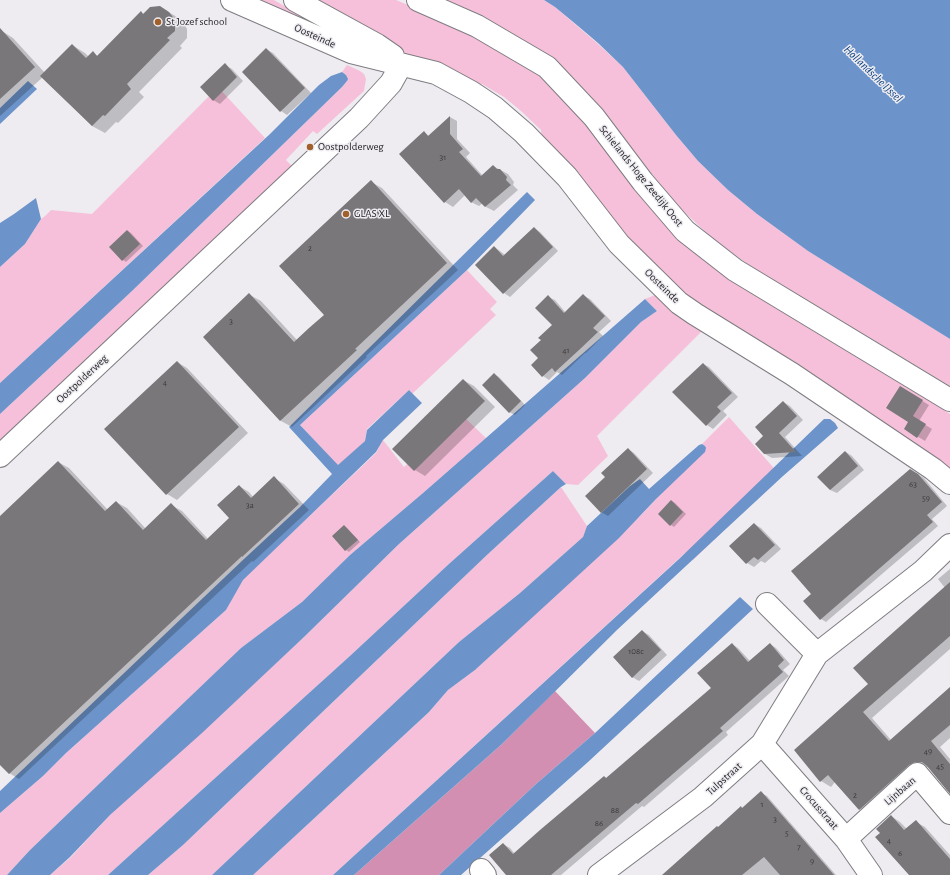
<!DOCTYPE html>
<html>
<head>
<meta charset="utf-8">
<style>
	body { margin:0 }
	canvas { display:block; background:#eeecf1 }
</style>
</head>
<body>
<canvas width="950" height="875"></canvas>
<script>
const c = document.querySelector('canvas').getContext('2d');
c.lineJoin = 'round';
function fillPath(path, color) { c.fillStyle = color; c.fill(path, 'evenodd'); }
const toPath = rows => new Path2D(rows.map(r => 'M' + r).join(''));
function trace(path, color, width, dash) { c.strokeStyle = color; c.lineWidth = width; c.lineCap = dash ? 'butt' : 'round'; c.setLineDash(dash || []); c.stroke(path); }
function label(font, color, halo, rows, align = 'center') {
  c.font = font + ' "Alegreya Sans",sans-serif'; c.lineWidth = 3; c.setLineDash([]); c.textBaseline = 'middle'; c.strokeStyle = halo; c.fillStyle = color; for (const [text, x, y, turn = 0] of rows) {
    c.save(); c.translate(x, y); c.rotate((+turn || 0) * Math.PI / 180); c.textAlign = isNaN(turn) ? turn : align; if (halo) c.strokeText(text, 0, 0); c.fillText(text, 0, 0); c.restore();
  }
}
const green = toPath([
	[253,0,274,0,309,20,353,42],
	[310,0,396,0,467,30,534,69,560,92,650,202,902,381,950,414,950,472,705,311,673,286,640,254,542,141,541,130,521,111,504,97,482,84,474,86,430,63,404,54,398,46],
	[443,0,544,0,555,7,597,43,623,67,676,135,698,161,728,190,757,214,808,251,950,339,950,386,756,270,714,240,676,204,616,129],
	[347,65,360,71,364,74,366,79,364,91,317,134,313,131,286,160,293,167,0,440,0,414,132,291,342,87,347,81,346,75,342,72],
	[218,87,265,138,0,383,0,267,25,244,41,219,45,216,51,210,92,214],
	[467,270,497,302,490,309,496,315,412,394,409,390,367,429,365,441,338,466,300,425],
	[655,295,702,331,597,436,608,456,578,485,566,484,553,471,450,563,351,655,108,875,50,875,71,857,110,815,304,637,399,544,585,378,641,322,657,311,645,299],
	[462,415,486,438,423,493,350,555,302,602,241,648,30,850,7,875,0,875,0,813,43,776,66,753,226,610,242,580,376,453,383,440,404,467],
	[729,417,779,474,762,494,693,560,685,553,333,875,253,875,429,712,448,690,475,670,643,513,705,446,702,444],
	[561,487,587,526,583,537,520,593,459,642,212,875,148,875,183,845,488,554]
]);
const forest = toPath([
	[555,691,595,733,536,784,439,875,354,875,502,744]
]);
const water = toPath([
	[544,0,950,0,950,339,808,251,757,214,728,190,698,161,676,135,623,67,598,43,578,26,555,7],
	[342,72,346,75,348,79,347,81,342,87,132,291,0,414,0,383,270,134,319,85,331,76],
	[28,81,37,89,0,124,0,108],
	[527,192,535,200,467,270,300,425,338,465,365,441,367,430,409,390,422,403,383,440,376,452,243,580,226,610,66,753,43,776,0,813,0,791,244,559,300,507,332,474,289,427],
	[36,198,41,219,25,244,0,267,0,223,14,214],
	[645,299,657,311,641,322,585,378,399,544,304,637,202,733,110,815,70,857,50,875,7,875,30,850,241,648,302,602,350,555,423,493],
	[824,419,830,419,835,423,838,428,783,476,618,629,502,744,354,875,333,875,679,559],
	[702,444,705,446,706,448,705,452,656,499,619,538,475,670,448,690,429,712,253,875,212,875,459,642,520,593,583,537,587,526,630,486,640,479,649,489,699,445],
	[553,471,566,484,561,487,488,554,183,845,148,875,108,875,351,655,450,563],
	[740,597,753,609,588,762,461,875,439,875,536,784,595,733]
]);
const shadow = toPath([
	[160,7,182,20,187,29,187,38,180,46,182,48,139,92,144,97,118,123,116,122,105,133,92,126,43,77,0,116,0,33,2,31,13,38,45,73,72,45,85,53,89,57,93,53,98,56,141,13,144,14],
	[266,49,273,53,311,93,287,115,281,111],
	[225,65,232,69,243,81,220,104,213,100],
	[450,117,457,121,457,139,470,153,466,157,483,176,493,166,508,174,514,182,513,185,518,190,494,211,486,207,483,203,479,206,471,202,465,195,453,207,445,202,401,154,424,132,429,136],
	[371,182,382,188,458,270,366,356,367,357,292,427,281,421,204,337,250,295,261,301,297,340,325,315],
	[534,228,540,232,558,251,510,297,504,293,476,265,494,247,500,251,505,255],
	[128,231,131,233,143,246,126,262,123,260,111,247],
	[584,296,590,299,611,321,599,332,603,336,586,353,585,353,562,375,557,372,549,380,543,376,539,358,542,341,553,325,548,297,555,300,566,313],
	[177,362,187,368,248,433,177,500,167,494,106,429],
	[703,364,709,367,738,397,723,411,727,415,713,429,707,425],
	[494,374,499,377,525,405,515,415,509,412],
	[463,380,474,386,495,407,425,476,415,470,393,449],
	[901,388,929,405,919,421,932,429,925,441,905,429,909,422],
	[783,402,790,406,803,420,785,437,802,456,772,458,765,454,765,436],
	[628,449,634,453,653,473,608,516,601,512,607,477],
	[846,452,852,456,864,470,837,493,830,490],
	[58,462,69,468,108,510,116,502,127,508,146,529,171,505,182,511,208,539,231,518,239,486,249,492,253,497,274,478,284,484,309,510,253,562,252,561,19,779,9,773,0,764,0,517],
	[916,473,924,478,947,506,932,519,938,526,826,622,821,619,812,594],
	[672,501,675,503,686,514,674,527,671,525],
	[754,524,761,528,781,549,765,563,761,561,754,567,747,563,731,546],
	[344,526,347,528,360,542,349,552,346,550,333,536],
	[950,569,950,649,872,718,891,740,950,688,950,738,940,747,950,759,950,791,929,767,925,767,869,815,860,809,835,782,831,787,821,781,796,750,869,685,945,588,938,579],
	[642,631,649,635,667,655,639,681,632,677],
	[732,644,738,648,750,661,770,644,776,648,790,664,783,670,789,676,726,732,728,735,644,807,642,806,561,875,507,875,503,844,510,848,515,854,606,779,712,688],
	[761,793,767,796,836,875,663,875],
	[891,816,900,822,907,829,916,822,925,827,950,855,950,875,910,875,881,833]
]);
const building = toPath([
	[160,6,169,12,175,20,175,31,167,38,170,40,127,84,131,89,105,116,103,115,92,126,40,76,72,44,86,58,93,51,97,56,141,11,143,14,150,7],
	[0,28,35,67,0,99],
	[266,48,305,88,280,112,242,72],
	[225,63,237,77,213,101,200,87],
	[450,116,450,134,463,149,459,152,481,176,493,165,497,169,500,169,507,177,506,180,511,185,485,207,476,198,471,203,459,189,444,203,399,154,424,131,428,136],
	[371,180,447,263,355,349,357,350,280,421,203,337,249,293,294,342,309,328,324,315,279,266],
	[534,227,553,247,503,294,475,265,494,246,503,256],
	[127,230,140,244,122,261,109,247],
	[583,294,605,316,593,328,598,332,579,350,555,372,552,368,542,377,531,365,538,358,530,350,541,340,538,338,552,325,535,308,548,295,564,313],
	[177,361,239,427,166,495,104,429],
	[703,363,732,393,717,407,721,411,706,426,672,392],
	[494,373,521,401,509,413,482,385],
	[463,379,485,401,414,471,392,449],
	[900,386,923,400,913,416,926,424,917,438,904,429,908,422,886,408],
	[783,401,797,416,779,433,796,452,764,454,755,444,763,436,755,427],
	[628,448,647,469,601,513,585,496,605,477,601,473],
	[845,451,858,466,830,490,817,477],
	[58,461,105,511,116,501,143,530,171,503,206,540,229,518,217,505,239,485,251,498,274,476,299,504,242,557,242,556,9,774,0,765,0,516],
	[910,469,918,474,942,502,927,515,933,522,820,620,803,601,811,594,791,571],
	[671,500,683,512,670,526,658,514],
	[754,523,775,545,758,560,754,557,746,564,729,546],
	[344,525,358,540,345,551,332,536],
	[950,582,950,636,863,712,889,741,950,687,950,725,931,741,950,764,950,794,927,766,922,762,915,762,909,765,859,810,828,775,820,782,794,750,868,684,853,668],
	[642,630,661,650,632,678,613,657],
	[732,643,748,662,770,643,784,660,778,666,783,672,720,728,723,731,638,804,636,803,551,875,506,875,489,855,503,843,513,854,540,830,604,776,606,778,711,688,697,673],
	[761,791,834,875,780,875,764,857,742,875,662,875,717,826,718,827,741,806,742,808],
	[891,815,904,830,916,820,950,859,950,875,909,875,875,837,880,833,876,829]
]);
const minor = toPath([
	[232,0,351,52,436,73,471,92,495,108,524,133,567,177,619,244,679,303,695,314,792,374,933,469,950,483],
	[295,0,377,45,393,56],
	[418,0,477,26,547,67,594,117,643,182,685,231,735,270,950,400],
	[0,456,359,118,391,83,401,65],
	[767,604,817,654],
	[762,744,846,839,871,875],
	[846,839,917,774,950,813],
	[481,870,485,875],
	[599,875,703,797,762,744,817,654,923,571,950,545]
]);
const markers = [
	[158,22,4,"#a1602b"],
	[310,147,4,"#a1602b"],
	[346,214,4,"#a1602b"]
];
const numberNames = [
	["31",443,157],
	["2",310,248],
	["3",231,321],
	["41",566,350],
	["4",165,382],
	["63",913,484],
	["59",926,498],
	["3a",250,505],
	["108c",636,651],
	["49",928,751],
	["45",940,766],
	["2",855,795],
	["1",762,804],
	["88",615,810],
	["3",775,819],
	["86",599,823],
	["5",787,833],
	["4",889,840],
	["7",799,847],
	["6",900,853],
	["9",812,861]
];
const poiNames = [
	["St Jozef school",166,22],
	["Oostpolderweg",318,147],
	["GLAS XL",354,214]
];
const streetNames = [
	["Oosteinde",315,36,24],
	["Schielands Hoge Zeedijk Oost",641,176,51],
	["Oosteinde",662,286,44],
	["Oostpolderweg",82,379,-43],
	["Tulpstraat",724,779,-42],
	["Lijnbaan",900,791,-41],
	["Crocusstraat",819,808,49]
];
const waterNames = [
	["Hollandsche IJssel",873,74,44]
];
fillPath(green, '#f6c0da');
fillPath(forest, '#d38fb1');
fillPath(water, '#6c94ca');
fillPath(shadow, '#0003');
fillPath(building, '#7a777a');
trace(minor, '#7f7d82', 24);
trace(minor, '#fff', 22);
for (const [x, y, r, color] of markers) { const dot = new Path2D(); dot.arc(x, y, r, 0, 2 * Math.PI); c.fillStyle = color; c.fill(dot); trace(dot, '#eeecf1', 1.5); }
label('9px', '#3b3a3c', null, numberNames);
label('11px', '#262527', '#eeecf1', poiNames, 'left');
label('11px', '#262527', '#eeecf1', streetNames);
label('italic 12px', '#053e7e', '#eeecf1', waterNames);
</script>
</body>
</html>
